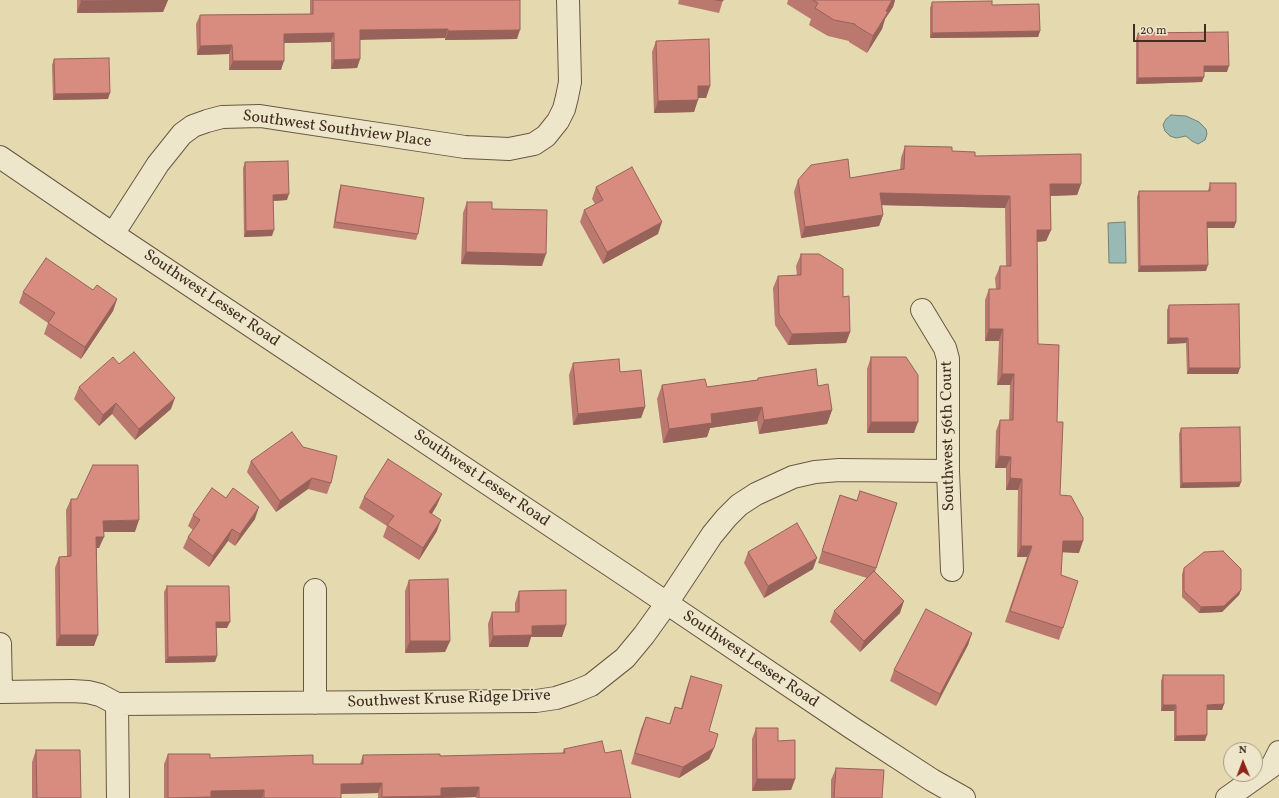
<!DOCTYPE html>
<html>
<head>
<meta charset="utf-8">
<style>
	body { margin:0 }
	#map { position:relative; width:1279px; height:798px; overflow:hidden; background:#e5d9af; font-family:Vollkorn,serif }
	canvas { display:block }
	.north { position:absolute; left:1223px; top:742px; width:40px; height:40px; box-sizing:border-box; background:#eee6cb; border:1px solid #a89c86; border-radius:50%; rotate:359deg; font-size:11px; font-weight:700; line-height:16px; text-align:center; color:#3f2d1f }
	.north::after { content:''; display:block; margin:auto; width:14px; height:18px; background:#8f2418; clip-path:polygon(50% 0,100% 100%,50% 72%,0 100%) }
	.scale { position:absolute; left:1133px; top:24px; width:73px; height:18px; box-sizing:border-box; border:2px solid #3f2d1f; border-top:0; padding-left:5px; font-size:12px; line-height:14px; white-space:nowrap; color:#3f2d1f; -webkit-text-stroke:3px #eee6cb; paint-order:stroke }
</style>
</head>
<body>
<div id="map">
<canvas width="1279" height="798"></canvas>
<div class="north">N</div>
<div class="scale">20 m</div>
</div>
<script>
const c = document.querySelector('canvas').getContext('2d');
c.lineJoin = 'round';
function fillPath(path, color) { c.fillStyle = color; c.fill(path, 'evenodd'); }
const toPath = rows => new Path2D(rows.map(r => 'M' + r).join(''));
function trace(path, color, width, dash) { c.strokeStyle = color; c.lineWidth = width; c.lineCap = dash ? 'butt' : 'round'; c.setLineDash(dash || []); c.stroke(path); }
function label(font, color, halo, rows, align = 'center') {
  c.font = font + ' Vollkorn,serif'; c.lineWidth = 3; c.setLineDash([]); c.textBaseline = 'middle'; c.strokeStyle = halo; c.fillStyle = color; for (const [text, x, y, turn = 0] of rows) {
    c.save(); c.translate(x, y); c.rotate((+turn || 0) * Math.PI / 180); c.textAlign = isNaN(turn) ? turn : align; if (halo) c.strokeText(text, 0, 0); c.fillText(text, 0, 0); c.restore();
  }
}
const water = toPath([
	[1171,115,1186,116,1199,122,1206,129,1207,134,1205,140,1198,144,1192,141,1186,136,1176,138,1170,136,1165,131,1163,125,1166,119,1171,115],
	[1125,222,1126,263,1109,263,1108,223,1125,222]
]);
const minor = toPath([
	[113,234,158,164,182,134,193,126,207,121,222,117,260,116,286,120,465,147,509,149,534,144,546,136,558,121,564,109,567,97,570,82,568,0],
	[922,310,945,348,948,359,948,471,952,570],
	[0,644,1,692],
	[0,692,72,691,88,692,100,695,117,704,536,701,556,698,574,692,591,685,625,658,644,635,667,603,712,535,726,518,739,505,756,494,793,477,815,472,839,470,948,471],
	[315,703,315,590],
	[117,704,118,798],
	[1227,798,1272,766,1279,752]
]);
const tertiary = toPath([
	[0,157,113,234,631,579,852,728,932,780,964,798]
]);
const wall = toPath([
	[77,0,168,0,163,12,77,13],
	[310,0,520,0,517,39,445,40,445,38,360,39,360,59,357,68,331,69,331,42,284,43,281,70,229,70,229,54,197,55,196,24,200,15,310,14],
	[679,0,723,0,719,13,678,4],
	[788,0,895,0,893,7,885,19,882,29,867,53,849,42,849,41,828,36,809,25,811,19,787,4],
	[932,2,992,5,1040,31,1038,37,930,38,930,8],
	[1138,33,1227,72,1204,72,1202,82,1136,84,1136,39],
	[656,41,710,86,706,98,698,98,694,112,654,113,652,52],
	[54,59,108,99,53,100,52,65],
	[905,146,952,151,975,156,1081,184,1077,195,1050,196,1051,230,1046,241,1037,242,1038,344,1057,422,1060,495,1079,553,1062,552,1061,575,1063,628,1059,640,1005,622,1027,557,1017,557,1018,490,1006,490,1006,468,995,468,996,431,1000,420,1009,420,1010,385,997,385,999,341,985,341,985,300,989,289,996,289,995,278,1000,266,1006,266,1005,208,882,205,883,215,879,226,801,238,794,192,798,180,850,178,900,170,901,158],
	[245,162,287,200,273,201,272,236,244,237,243,168],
	[1210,183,1236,222,1234,228,1207,228,1206,271,1138,272,1137,197,1139,191,1208,191],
	[341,185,418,234,416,240,333,228,339,191],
	[596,187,658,234,603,264,580,222,584,210,595,204,592,199],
	[467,202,492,209,542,266,461,264,463,213],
	[801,254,843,297,850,332,846,343,788,345,775,325,773,288,778,276,797,276,796,266],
	[93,290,117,299,113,311,81,359,44,334,48,323,19,303,23,292],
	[1169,305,1238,374,1187,374,1186,343,1167,344,1167,310],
	[871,357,914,433,867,433,867,369],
	[573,363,620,372,645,407,641,418,573,425,569,375],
	[119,364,171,409,135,440,112,414,99,426,74,399,79,387],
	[758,378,818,386,832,410,827,424,759,434,757,421,710,428,707,437,663,443,657,399,662,385,707,387,757,380],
	[1181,428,1241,482,1239,487,1180,488,1179,434],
	[303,447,331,483,327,494,308,489,276,512,247,472,251,461],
	[860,491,897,503,875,572,900,613,860,652,830,622,834,611,867,578,818,563,840,495,857,500],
	[364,497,437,505,432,514,437,531,419,560,383,537,387,526,359,508],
	[71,499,135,532,103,532,99,548,97,548,94,646,56,646,55,568,59,557,67,557,66,510],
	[193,515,255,519,235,546,228,541,209,567,183,548,188,537,193,530,188,526],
	[748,552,813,569,764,598,744,563],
	[1184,568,1241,590,1239,595,1222,612,1199,613,1182,597,1182,574],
	[409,580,450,641,445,652,405,653,405,591],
	[167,586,227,628,216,628,217,656,215,662,165,663,164,592],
	[519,591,562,637,531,637,528,647,489,647,488,624,492,612,515,612,515,603],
	[972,633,968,645,936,706,890,681,894,670],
	[1163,675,1224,704,1222,710,1207,710,1205,741,1174,741,1174,711,1161,711,1161,681],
	[691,676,714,748,709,759,679,778,631,764,641,729,646,717,669,724,675,707,681,708,687,687],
	[756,728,795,779,791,790,752,791,752,739],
	[564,749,605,753,631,798,476,798,476,797,440,798,378,798,378,793,341,794,341,798,164,798,164,764,168,754,210,758,313,764,360,764,363,755,440,756,562,754],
	[36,750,81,798,32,798,32,762],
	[836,768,882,798,831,798,831,780]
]);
const shadedWall = toPath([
	[168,0,163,12,77,13,81,1],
	[892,0,895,0,893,7,885,19,882,29,867,53,873,36,886,11],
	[448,29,445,38,357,40,360,30],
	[520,30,517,39,445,40,448,31],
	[1040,31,1038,37,930,38,932,33],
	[334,33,331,42,281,43,284,34],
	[232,45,229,54,197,55,200,46],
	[360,59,357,68,331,69,334,60],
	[233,61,284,61,281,70,229,70],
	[1204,66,1229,66,1227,72,1202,72],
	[1204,77,1202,82,1136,84,1138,78],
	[698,86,710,86,706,98,694,98],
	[110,93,108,99,53,100,55,94],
	[698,100,694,112,654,113,658,101],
	[1050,184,1081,184,1077,195,1046,196],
	[880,193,1010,196,1005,208,876,205],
	[289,194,287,200,271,201,273,195],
	[883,215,879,226,801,238,805,227],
	[662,222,658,234,603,264,607,252],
	[1207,222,1236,222,1234,228,1205,228],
	[274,230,272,236,244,237,246,231],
	[1037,230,1051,230,1046,241,1033,242],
	[466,252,546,254,542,266,461,264],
	[1208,265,1206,271,1138,272,1140,266],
	[117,299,113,311,81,359,85,347],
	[989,329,1003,329,999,341,985,341],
	[850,332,846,343,788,345,792,334],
	[1169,338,1188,338,1186,343,1167,344],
	[1189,368,1240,368,1238,374,1187,374],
	[1002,374,1014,374,1010,385,997,385],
	[175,398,171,409,135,440,139,429],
	[116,403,112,414,99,426,103,415],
	[645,407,641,418,573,425,578,414],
	[762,407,757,421,710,428,707,437,663,443,669,429,711,414],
	[832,410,827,424,759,434,764,420],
	[871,422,918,422,914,433,867,433],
	[999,456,1011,457,1006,468,995,468],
	[312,478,308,489,276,512,280,501],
	[1010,478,1022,479,1018,490,1006,490],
	[1241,482,1239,487,1180,488,1182,483],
	[442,494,437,505,425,524,429,512],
	[259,507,255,519,235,546,240,534],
	[139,520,135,532,99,532,103,521],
	[441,520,437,531,419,560,423,548],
	[232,529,228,541,209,567,213,556],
	[96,537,104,537,99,548,92,548],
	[1063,541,1083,541,1079,553,1058,552],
	[1021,546,1032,546,1027,557,1017,557],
	[817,558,813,569,764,598,768,586],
	[1241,590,1239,595,1222,612,1199,613,1201,607],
	[904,601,900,613,860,652,864,641],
	[216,622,230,622,227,628,214,628],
	[566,625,562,637,531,637,528,647,489,647,493,636,532,626],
	[972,633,968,645,936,706,940,694],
	[60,635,98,635,94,646,56,646],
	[410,641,450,641,445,652,405,653],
	[217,656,215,662,165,663,168,657],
	[1224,704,1222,710,1205,710,1207,705],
	[1163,705,1176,705,1174,711,1161,711],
	[1207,735,1205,741,1174,741,1176,736],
	[714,748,709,759,679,778,683,767],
	[757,779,795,779,791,790,752,791],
	[382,783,378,793,337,794,341,784],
	[479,787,476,797,440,798,382,798,382,797,441,788],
	[264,790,262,798,168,798,211,791]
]);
const building = toPath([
	[81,0,168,0,81,1,81,0],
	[313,0,520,0,520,30,448,31,448,29,360,30,360,59,334,60,334,33,284,34,284,61,233,61,232,45,200,46,200,15,313,14,313,0],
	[716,0,723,0,723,1,716,0],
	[813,0,892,0,886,11,888,12,873,36,855,25,855,24,834,20,815,8,818,3,813,0],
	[992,1,992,5,1039,4,1040,31,932,33,932,2,992,1],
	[1228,32,1229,66,1204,66,1204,77,1138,78,1138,33,1228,32],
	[709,39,710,86,698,86,698,100,658,101,656,41,709,39],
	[109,58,110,93,55,94,54,59,109,58],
	[905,146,952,147,952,151,975,152,975,156,1081,154,1081,184,1050,184,1051,230,1037,230,1038,344,1059,345,1057,422,1063,422,1060,495,1071,496,1083,518,1083,541,1063,541,1061,575,1078,581,1063,628,1010,611,1032,546,1021,546,1022,479,1010,478,1011,457,999,456,1000,420,1013,420,1014,374,1002,374,1003,329,989,329,989,289,1000,289,1000,266,1011,266,1010,196,880,193,883,215,805,227,798,180,811,165,848,159,850,178,904,169,905,146],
	[288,161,289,194,273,195,274,230,246,231,245,162,288,161],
	[632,167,662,222,607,252,584,210,603,200,596,187,632,167],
	[1210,183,1236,183,1236,222,1207,222,1208,265,1140,266,1139,191,1210,191,1210,183],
	[341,185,424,198,418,234,335,222,341,185],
	[467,202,492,202,492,209,547,210,546,254,466,252,467,202],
	[801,254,819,254,843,269,843,297,849,296,850,332,792,334,779,314,778,276,801,275,801,254],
	[46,258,93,290,97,285,117,299,85,347,48,323,55,313,23,292,46,258],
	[1239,304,1240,368,1189,368,1188,338,1169,338,1169,305,1239,304],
	[134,352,175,398,139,429,116,403,103,415,79,387,113,357,119,364,134,352],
	[871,357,906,357,918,375,918,422,871,422,871,357],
	[619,359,620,372,641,370,645,407,578,414,573,363,619,359],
	[816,369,818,386,828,384,832,410,764,420,762,407,711,414,712,423,669,429,662,385,705,379,707,387,758,380,758,378,816,369],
	[1240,427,1241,482,1182,483,1181,428,1240,427],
	[292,432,303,447,337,456,331,483,312,478,280,501,251,461,292,432],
	[388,459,442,494,429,512,441,520,423,548,387,525,394,516,364,497,388,459],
	[93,465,138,465,139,520,103,521,104,537,96,537,98,635,60,635,59,557,71,556,71,499,77,499,93,465],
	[212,488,226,498,233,488,259,507,240,534,232,529,213,556,188,537,200,520,193,515,212,488],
	[860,491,897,503,876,568,822,551,840,495,857,501,860,491],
	[797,523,817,558,768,586,748,552,797,523],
	[1223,551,1241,569,1241,590,1224,606,1201,607,1184,591,1184,568,1204,552,1223,551],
	[874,571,904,601,864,641,834,611,874,571],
	[448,579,450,641,410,641,409,580,448,579],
	[167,586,229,586,230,622,216,622,217,656,168,657,167,586],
	[566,590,566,625,532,626,532,635,493,636,492,612,519,612,519,591,566,590],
	[926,609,972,633,940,694,894,670,926,609],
	[1163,675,1224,675,1224,704,1207,705,1207,735,1176,736,1176,705,1163,705,1163,675],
	[691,676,722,685,709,731,718,734,714,748,683,767,635,753,646,717,670,724,675,707,682,709,691,676],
	[756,728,778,728,778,741,795,740,795,779,757,779,756,728],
	[602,741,605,753,621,750,631,798,479,798,479,787,441,788,441,796,382,797,382,783,341,784,341,798,264,798,264,790,211,791,211,797,168,798,168,754,210,754,210,758,313,755,313,764,363,764,363,755,440,754,440,756,565,753,564,749,602,741],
	[36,750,80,750,81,798,37,798,36,750],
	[836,768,884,770,882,798,834,798,836,768]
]);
const streetNames = [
	["Southwest Southview Place",337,130,8],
	["Southwest Lesser Road",211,299,34],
	["Southwest 56th Court",949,436,-91],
	["Southwest Lesser Road",481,479,34],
	["Southwest Lesser Road",750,660,34],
	["Southwest Kruse Ridge Drive",449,700,-2]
];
fillPath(water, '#98b9b4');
trace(water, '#748178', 1);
trace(minor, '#685843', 24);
trace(tertiary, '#685843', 24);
trace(minor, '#eee6cb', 22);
trace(tertiary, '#eee6cb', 22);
fillPath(wall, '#ba786e');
fillPath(shadedWall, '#97625a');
fillPath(building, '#d88c80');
trace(building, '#97625a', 1);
label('16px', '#3f2d1f', '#eee6cb', streetNames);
</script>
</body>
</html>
